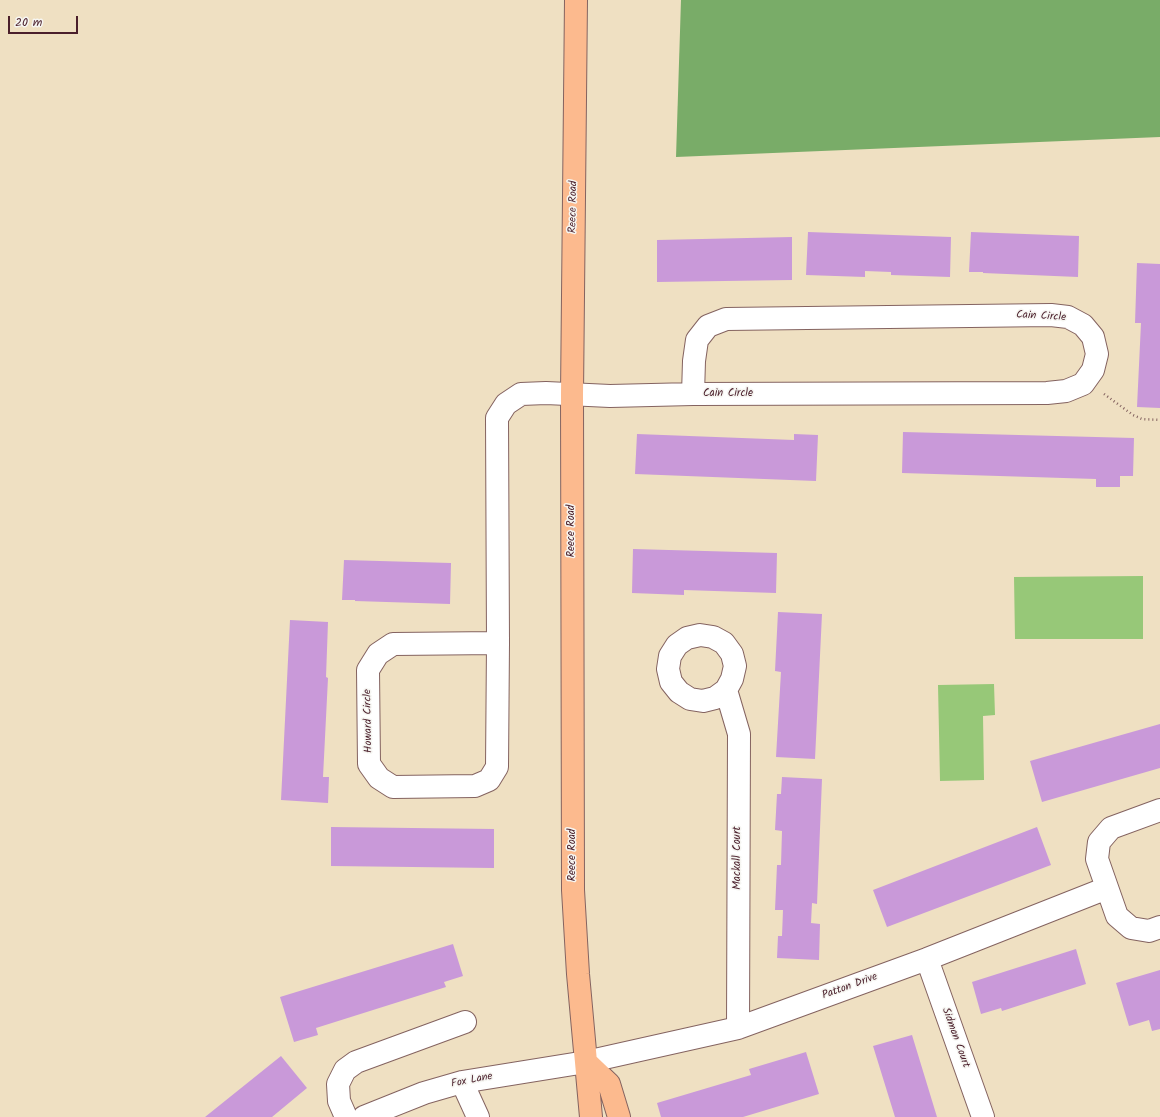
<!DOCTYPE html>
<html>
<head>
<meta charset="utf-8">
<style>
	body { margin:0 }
	#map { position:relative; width:1160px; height:1117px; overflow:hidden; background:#efe0c2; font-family:Kalam,sans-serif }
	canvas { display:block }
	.scale { position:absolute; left:8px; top:16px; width:70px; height:18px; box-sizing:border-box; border:2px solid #4a1f2b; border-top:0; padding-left:5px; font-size:12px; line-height:14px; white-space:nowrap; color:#4a1f2b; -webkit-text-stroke:3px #f6f6f2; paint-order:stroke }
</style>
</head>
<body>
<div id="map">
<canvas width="1160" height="1117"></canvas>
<div class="scale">20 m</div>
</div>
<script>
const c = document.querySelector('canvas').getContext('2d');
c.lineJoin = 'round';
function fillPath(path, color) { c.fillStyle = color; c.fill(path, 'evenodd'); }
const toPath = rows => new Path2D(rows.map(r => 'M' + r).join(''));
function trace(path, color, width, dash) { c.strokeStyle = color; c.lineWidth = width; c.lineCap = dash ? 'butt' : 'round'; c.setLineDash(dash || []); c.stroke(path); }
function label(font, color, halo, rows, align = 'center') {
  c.font = font + ' Kalam,sans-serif'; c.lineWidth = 3; c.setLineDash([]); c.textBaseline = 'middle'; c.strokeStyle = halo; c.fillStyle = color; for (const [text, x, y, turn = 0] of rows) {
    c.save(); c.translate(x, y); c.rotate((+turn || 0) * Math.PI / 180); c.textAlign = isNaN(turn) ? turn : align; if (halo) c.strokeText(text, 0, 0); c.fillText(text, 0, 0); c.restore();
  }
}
const green = toPath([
	[1143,576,1143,639,1015,639,1014,577],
	[994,684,995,715,983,716,984,780,940,781,938,685]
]);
const forest = toPath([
	[681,0,1160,0,1160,137,676,157]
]);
const building = toPath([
	[808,232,951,237,950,277,891,275,891,272,865,271,865,277,806,275],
	[971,232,1079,236,1078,277,983,273,983,272,969,272],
	[792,237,792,280,657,282,657,240],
	[1137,263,1160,264,1160,408,1137,407,1141,323,1135,323],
	[903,432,1134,438,1133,476,1120,476,1120,487,1096,487,1096,479,902,473],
	[637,434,794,440,794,434,818,435,816,481,635,474],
	[633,549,777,553,776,593,684,590,684,595,632,593],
	[344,560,451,563,450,604,355,601,355,600,342,600],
	[778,612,822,614,815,759,776,757,781,672,775,671],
	[290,620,328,622,326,677,328,678,323,777,329,777,328,803,281,800],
	[1160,724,1160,768,1042,802,1030,761],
	[782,777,822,779,817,904,812,903,811,923,820,924,819,960,777,958,778,936,782,936,783,910,775,910,777,865,781,865,782,831,775,830,777,794,781,794],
	[331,827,494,829,494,868,331,866],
	[1037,827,1051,865,887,927,873,890],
	[453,944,463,976,444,982,446,987,316,1028,318,1035,294,1042,280,997],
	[1076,949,1086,984,1002,1011,1001,1008,981,1014,972,982],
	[1160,970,1160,1029,1152,1031,1149,1020,1129,1026,1116,983],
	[912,1035,937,1117,895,1117,873,1046],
	[806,1052,819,1094,743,1117,661,1117,657,1103,751,1075,749,1069],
	[281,1056,307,1088,272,1117,205,1117]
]);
const path = toPath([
	[1104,394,1133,415,1142,419,1160,420]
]);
const minor = toPath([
	[498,643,393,644,378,654,368,670,369,764,379,778,393,787,475,786,489,780,497,767,498,643,497,418,506,404,521,394,546,393,610,396,693,394,1047,393,1066,391,1083,384,1093,370,1097,354,1093,337,1083,325,1068,317,1051,315,726,319,708,326,697,340,694,361,693,394],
	[726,690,715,698,703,701,690,699,679,692,671,682,668,669,670,656,677,645,687,638,700,635,713,637,724,643,732,654,735,666,732,679,726,690,739,734,738,1028],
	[1160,810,1111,828,1099,842,1097,859,1117,916,1131,928,1149,931,1160,927],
	[927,959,983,1117],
	[462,1082,478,1117],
	[346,1117,339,1101,338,1084,345,1070,356,1062,465,1022],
	[364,1117,424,1093,462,1082,586,1062,738,1028,927,959,1107,888]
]);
const major = toPath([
	[576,0,572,394,573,890,578,974,591,1117],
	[586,1062,609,1084,619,1117]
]);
const streetNames = [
	["Reece Road",574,207,-89],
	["Cain Circle",1041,317,3],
	["Cain Circle",728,394],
	["Reece Road",572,531,-90],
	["Howard Circle",369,721,-91],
	["Reece Road",573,855,-90],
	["Mackall Court",738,858,-90],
	["Patton Drive",850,987,-20],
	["Sidman Court",955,1038,70],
	["Fox Lane",472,1081,-11]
];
fillPath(green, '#97c878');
fillPath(forest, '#79ac68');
fillPath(building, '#c999d9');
trace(minor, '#846360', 24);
trace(major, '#846360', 24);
trace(path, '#846360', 2.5, [1, 3]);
trace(minor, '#fff', 22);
trace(major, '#fcba8e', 22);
label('11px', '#4a1f2b', '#f6f6f2', streetNames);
</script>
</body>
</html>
